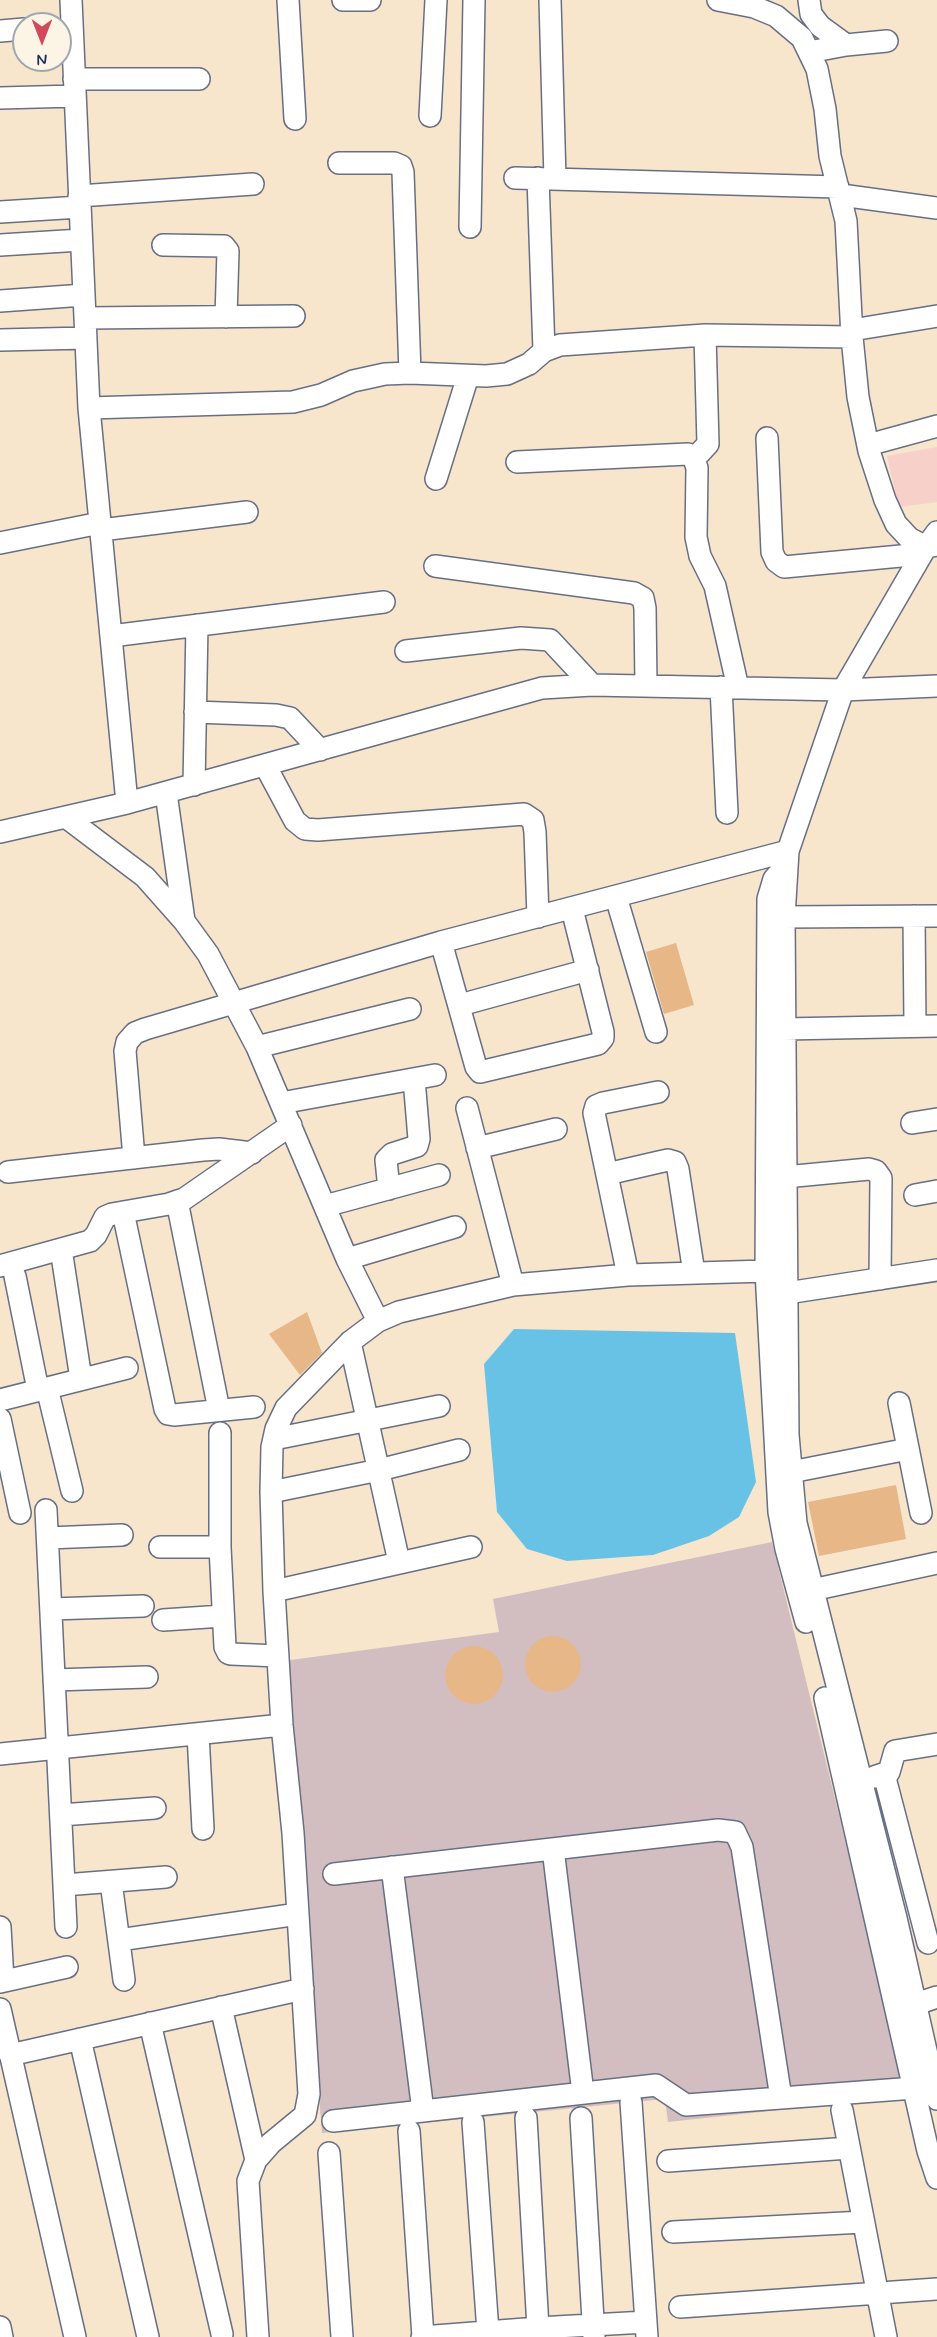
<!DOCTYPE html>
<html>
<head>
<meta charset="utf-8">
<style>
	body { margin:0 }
	#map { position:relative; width:937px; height:2337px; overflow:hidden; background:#f7e5cc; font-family:Mynerve,sans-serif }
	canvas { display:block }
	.north { position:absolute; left:12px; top:12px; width:60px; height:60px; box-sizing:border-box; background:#fcf5e5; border:2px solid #a2a6af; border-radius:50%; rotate:180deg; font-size:16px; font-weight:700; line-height:24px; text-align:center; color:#1b2f5e }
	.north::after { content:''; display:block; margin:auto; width:21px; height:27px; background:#d1495b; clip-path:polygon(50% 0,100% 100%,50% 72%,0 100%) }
</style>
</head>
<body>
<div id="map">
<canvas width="937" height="2337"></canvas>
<div class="north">N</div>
</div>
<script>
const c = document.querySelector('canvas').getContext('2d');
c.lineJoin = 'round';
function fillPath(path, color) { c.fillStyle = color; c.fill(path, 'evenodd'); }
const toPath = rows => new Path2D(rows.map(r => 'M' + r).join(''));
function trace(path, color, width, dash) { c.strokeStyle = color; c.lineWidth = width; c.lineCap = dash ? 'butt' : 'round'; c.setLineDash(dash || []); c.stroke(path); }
const built = toPath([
	[937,447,937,502,899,507,887,456]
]);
const industrial = toPath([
	[772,1542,908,2096,668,2122,665,2099,322,2133,301,1855,283,1661,499,1632,493,1599]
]);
const water = toPath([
	[514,1329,735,1333,756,1482,739,1517,709,1536,653,1555,567,1561,527,1549,497,1512,484,1364]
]);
const building = toPath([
	[676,943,694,1005,664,1014,646,952],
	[307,1312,322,1353,300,1375,269,1334],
	[896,1485,906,1539,819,1556,808,1502],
	'525 1664a28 28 0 1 1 56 0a28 28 0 1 1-56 0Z',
	'445 1675a29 29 0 1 1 58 0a29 29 0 1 1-58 0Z'
]);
const minor = toPath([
	[71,0,89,408,127,803],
	[288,0,295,119],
	[343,0,370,0],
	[550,0,555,179],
	[718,0,754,7,776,16,802,38,817,69,825,109,830,156,846,221,852,337,858,397,869,451,885,500,896,524,909,538,926,547,937,545],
	[809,0,811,14,820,26,846,45],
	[0,31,24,29],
	[809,52,846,45,887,41],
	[74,79,199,79],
	[0,98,75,96],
	[430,116,436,0],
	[339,163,394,163,401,166,403,172,410,373],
	[515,178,838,187],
	[538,178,544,351],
	[841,195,937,208],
	[79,196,253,184],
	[0,212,80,207],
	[470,227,474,0],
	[0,245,81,240],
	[163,245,224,246,228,251,226,317],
	[0,301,84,295],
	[85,318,294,316],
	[852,330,937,316],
	[0,340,86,338],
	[89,408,293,402,321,395,353,381,385,374,410,373,486,376,507,374,529,364,544,351,560,345,705,335,852,337],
	[767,438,772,552,776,561,784,567,922,554],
	[868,445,937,426],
	[694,459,708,444,705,335],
	[517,462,688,454,694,459,697,468,696,537,700,556,715,586,738,688],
	[436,479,468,376],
	[101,530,247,512],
	[937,532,926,547,843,690,788,851,784,917,788,1435,796,1523,896,1918,937,2099],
	[0,543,100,523],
	[435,566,634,593,643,598,645,608,646,686],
	[111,636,384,602],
	[406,651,521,638,550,640,592,685],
	[721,687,727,813],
	[195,712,276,715,290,718,320,750],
	[265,765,295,821,305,829,318,830,524,814,533,820,535,832,538,917],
	[194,785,197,625],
	[166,793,184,921],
	[67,818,145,877,184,921,208,954,257,1047,347,1259,378,1321],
	[0,832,127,803,542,688,592,685,843,690,937,686],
	[783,869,774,879,768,899,766,1271,779,1512,786,1549,806,1622],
	[616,897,656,1032],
	[914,916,915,1026],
	[784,917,937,916],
	[441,942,476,1067,480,1072,598,1044,603,1038,603,1032,572,909],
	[460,1005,588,970],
	[784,1029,937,1026],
	[257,1047,410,1009],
	[281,1103,435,1075],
	[467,1108,513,1285],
	[912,1123,937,1119],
	[477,1148,556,1129],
	[134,1158,125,1051,127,1042,135,1033,145,1029,441,942,788,851],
	[8,1172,203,1150,219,1149,252,1153],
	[607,1174,659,1162,668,1160,675,1162,678,1169,694,1273],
	[785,1177,869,1169,876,1171,881,1178,880,1279],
	[389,1189,386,1160,392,1154,417,1146,419,1139,414,1079],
	[915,1195,937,1191],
	[177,1201,219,1410],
	[325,1206,439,1175],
	[123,1212,165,1409,168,1414,174,1415,254,1407],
	[61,1249,81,1379],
	[347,1259,455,1227],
	[0,1266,90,1241,96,1235,105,1217,112,1214,169,1204,184,1199,291,1125],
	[628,1275,594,1113,596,1106,603,1103,658,1092],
	[15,1276,38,1390],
	[787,1293,937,1270],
	[350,1342,399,1562],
	[47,1388,72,1491],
	[0,1400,127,1368],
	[899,1403,921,1513],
	[0,1419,20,1513],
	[220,1433,220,1547,225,1647,228,1653,231,1654,278,1656],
	[274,1439,439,1406],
	[791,1472,908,1449],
	[271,1492,379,1470,459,1450],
	[46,1510,66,1927],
	[48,1538,122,1535],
	[160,1547,220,1547],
	[812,1590,937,1563],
	[274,1591,471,1547],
	[51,1609,143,1606],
	[163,1620,223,1616],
	[54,1680,147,1677],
	[825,1698,928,2151,937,2178],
	[198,1734,203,1829],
	[0,1754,282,1725],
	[884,1774,928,1943],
	[874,1777,889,1772,895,1751,937,1744],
	[61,1815,155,1808],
	[553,1849,583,2093],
	[392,1867,423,2111],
	[334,1874,718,1830,735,1832,742,1847,781,2098,928,2087],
	[111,1882,124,1980],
	[64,1885,166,1877],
	[0,1927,3,1981],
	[119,1940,298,1914],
	[0,1982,67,1967],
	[916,2004,937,1997],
	[221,2007,256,2160],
	[0,2009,75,2337],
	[150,2023,222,2334],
	[80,2039,148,2337],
	[10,2055,303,1989],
	[631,2102,647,2337],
	[842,2110,886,2337],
	[526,2118,538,2328],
	[581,2118,594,2337],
	[333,2121,656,2085,686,2105,781,2098],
	[473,2122,488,2332],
	[409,2131,423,2337],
	[329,2153,342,2337],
	[668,2161,849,2148],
	[673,2232,863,2222],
	[680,2307,937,2289],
	[0,2327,2,2337],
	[258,2337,248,2181,256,2160,271,2143,305,2115,309,2094,293,1833,282,1725,274,1591,271,1492,272,1447,276,1429,286,1408,350,1342,378,1321,399,1312,513,1285,628,1275,766,1271],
	[422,2337,538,2328,646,2322]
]);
fillPath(built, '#f7d0c9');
fillPath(industrial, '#d2bec1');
fillPath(water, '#68c2e6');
fillPath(building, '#e7b788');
trace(minor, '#686f84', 24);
trace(minor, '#fff', 21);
</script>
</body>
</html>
